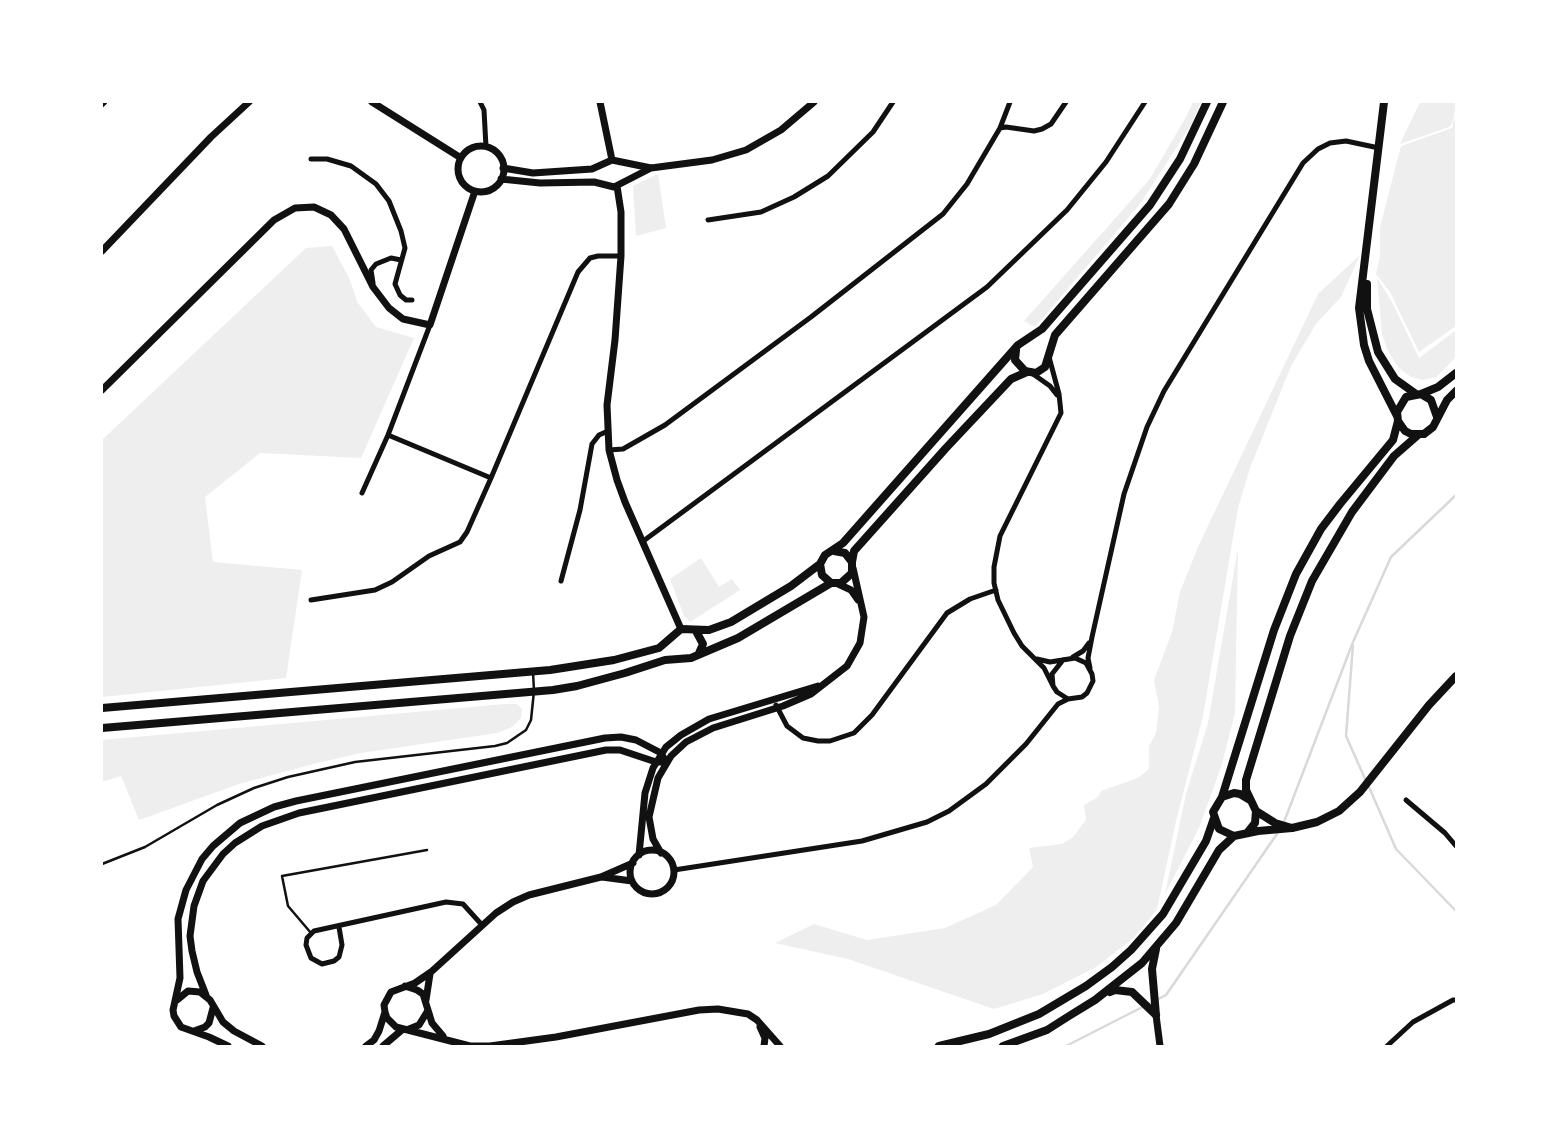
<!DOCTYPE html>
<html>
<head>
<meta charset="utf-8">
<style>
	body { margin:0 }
	#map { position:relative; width:1558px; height:1148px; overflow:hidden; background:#fff; font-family:Quicksand,sans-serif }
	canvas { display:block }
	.frame { position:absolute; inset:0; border:103px solid #fff; pointer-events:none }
</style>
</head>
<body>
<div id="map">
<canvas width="1558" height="1148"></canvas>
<div class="frame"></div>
</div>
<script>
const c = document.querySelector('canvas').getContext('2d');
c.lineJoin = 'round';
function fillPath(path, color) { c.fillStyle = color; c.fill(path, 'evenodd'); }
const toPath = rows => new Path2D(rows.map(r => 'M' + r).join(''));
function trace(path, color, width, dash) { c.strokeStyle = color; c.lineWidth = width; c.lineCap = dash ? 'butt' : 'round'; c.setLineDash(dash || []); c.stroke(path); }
const green = toPath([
	[1193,102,1201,102,1191,125,1140,204,1035,327,1024,321,1150,179,1187,115],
	[1420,102,1456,102,1453,122,1449,127,1400,144],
	[1456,114,1456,326,1419,352,1390,292,1376,274,1380,257,1380,227,1401,146,1452,128],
	[658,174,666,228,636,236,633,186],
	[332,246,349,278,358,303,376,327,414,338,361,458,260,453,205,497,213,562,302,570,286,678,102,697,102,440,306,248],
	[1360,255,1341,297,1316,324,1291,366,1250,468,1238,508,1203,716,1176,821,1157,909,1143,927,1132,939,1096,967,1043,994,994,1009,848,959,775,943,814,924,867,940,945,928,996,905,1033,867,1029,848,1062,844,1073,837,1086,820,1084,805,1098,797,1101,791,1138,778,1149,769,1149,746,1156,733,1159,707,1154,680,1172,632,1180,592,1198,547,1318,294],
	[1377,278,1392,302,1419,358,1456,330,1456,357,1436,377,1422,380,1411,377,1398,367,1388,351,1382,334],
	[1238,548,1235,713,1221,767,1199,828,1165,894,1186,794,1208,723],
	[701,558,719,587,732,579,740,590,690,622,684,616,670,579],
	[505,704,517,704,522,709,521,718,512,727,497,733,361,753,317,763,239,784,139,820,121,776,102,782,102,740]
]);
const stream = toPath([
	[1353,645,1346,736,1366,781],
	[1369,787,1396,849,1456,911],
	[1284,822,1353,642,1391,557,1456,495],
	[1066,1046,1166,995,1279,831]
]);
const service = toPath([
	[102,864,145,847,217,805,254,788,288,777,355,762,495,746,507,743,526,730,531,720,534,691,533,672],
	[311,933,288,906,282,876,427,850]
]);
const minor = toPath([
	[480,102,484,110,486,147],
	[102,105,105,102],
	[1000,128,1006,127,1034,131,1042,129,1051,124,1066,102],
	[311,159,327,159,351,166,376,184,389,201,401,231,405,248,395,284,400,295,406,300,412,300],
	[708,220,761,212,794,197,828,176,873,132,893,102],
	[373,283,371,270,376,264,391,258,401,260],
	[1049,357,1059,394,1061,413,1000,536,994,567,994,583,998,600,1014,633,1022,646,1044,668,1053,686],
	[1033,374,1050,386,1057,395],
	[388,435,491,478],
	[609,450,623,449,665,425,811,317,943,214,967,184,1000,128,1010,102],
	[362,493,388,435,430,325],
	[642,542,987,287,1067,210,1106,162,1145,102],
	[561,581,580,510,592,444,599,435,608,431],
	[311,600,375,590,392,582,429,556,460,542,467,532,491,478,578,272,590,258,598,256,621,256],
	[1073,657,1083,651,1089,643],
	[1037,659,1050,662,1075,658,1086,663,1092,674,1093,681,1087,693,1082,697,1068,699,1057,692,1053,686,1052,674,1063,660],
	[1090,668,1088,658,1092,637,1124,494,1147,427,1164,391,1303,163,1318,149,1330,143,1346,141,1379,148],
	[776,705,787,726,803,738,818,741,830,741,854,733,872,715,947,613,970,599,996,590],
	[1406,800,1445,833,1456,846],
	[674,870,862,841,927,822,949,811,986,784,1026,744,1058,704,1068,699],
	[339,927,342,945,339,957,334,961,322,964,311,958,306,945,307,938,314,931,446,902,463,904,482,925],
	[1387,1046,1413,1022,1453,1000,1456,1000]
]);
const tertiary = toPath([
	[372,102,461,158],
	[600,102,612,160],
	'458 169a23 23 0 1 1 46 0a23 23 0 1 1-46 0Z',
	[503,168,533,173,592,169,612,160,651,168,712,160,746,150,781,130,814,102],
	[501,179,540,183,594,182,614,187,651,168],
	[617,186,621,212,621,256,615,340,607,405,609,450,617,480,625,502,681,629],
	[102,251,211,137,249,102],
	[102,390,274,220,295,208,314,207,331,215,344,229,373,287,389,308,403,319,430,325,475,191],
	[836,583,851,590,858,600],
	'630 872a22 22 0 1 1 44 0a22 22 0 1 1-44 0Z',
	[661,853,653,839,649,817,658,778,671,756,686,742,713,728,783,706,811,694,847,666,860,643,864,617,853,568],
	[639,855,645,793,653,768,666,747,681,735,709,719,818,686],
	[602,877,632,881],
	[405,986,417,990,423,994,432,1023,443,1036],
	[206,995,197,972,192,951,190,936,194,906,203,881,223,854,235,843,262,826,299,813,606,750,620,750,656,762,666,762],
	[177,1000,188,991,200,992,210,1000,223,1022,234,1031,262,1046],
	[426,1000,430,974],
	[385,1012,387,1018,396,1027,470,1046,490,1046,556,1037,699,1010,718,1009,748,1014,757,1020,780,1046],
	[1156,1015,1160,1046],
	[760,1027,765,1038,764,1046],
	[409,1029,419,1025,427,1012],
	[194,1031,205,1027,209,1023,213,1008],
	[228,1046,209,1037,181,1027,174,1016,173,1010,180,978,178,919,186,890,202,859,213,846,240,823,274,807,296,801,605,738,621,737,636,740,661,753,666,762],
	[366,1046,374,1040,379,1031,385,1012,384,1005,391,992,415,983,431,972,496,913,513,902,529,895,601,877,633,863],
	[383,1046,403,1029]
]);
const secondary = toPath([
	[1384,102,1359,308,1364,345,1369,361,1397,416],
	[1367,284,1367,309,1378,352,1395,379,1416,394],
	[1016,350,1015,360,1025,371,1036,373,1045,367,1055,335,1169,204,1194,164,1223,102],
	[1421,394,1438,387,1456,373],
	[1437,417,1431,400,1421,394,1406,397,1397,412,1398,421,1405,431,1411,434,1424,434,1433,427,1447,400,1456,391],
	[834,551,845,553,852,562,852,573,841,583,831,583,822,575,820,564,825,555,843,543,1018,345,1042,329,1150,205,1180,159,1207,102],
	[852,562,854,551,946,448,1011,379,1027,372],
	[696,631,703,644,699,653],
	[102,708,550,670,614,660,659,648,681,629,709,630,731,622,791,586,820,564],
	[102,728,553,690,577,686,625,673,665,660,691,658,738,638,831,583],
	[1222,797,1274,630,1296,574,1321,529,1340,504,1393,440,1398,421],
	[1250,800,1240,794,1234,793,1222,797,1213,812,1219,829,1234,836,1258,831,1292,828,1317,822,1339,811,1360,792,1429,705,1456,676],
	[1292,828,1275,823,1256,811,1246,790,1246,780,1290,636,1312,581,1352,512,1394,456,1418,435],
	[1247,833,1255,823,1256,811],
	[1110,992,1115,990,1132,992,1156,1015],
	[1156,1015,1152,969,1156,949],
	[939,1046,989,1034,1039,1014,1086,986,1112,967,1131,950,1163,914,1206,841,1214,818],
	[1003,1046,1047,1030,1069,1016,1095,1000,1142,963,1176,923,1219,850,1234,836]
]);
fillPath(green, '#eee');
trace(stream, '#d9d9d9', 2.5);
trace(service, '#111', 2.5);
trace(minor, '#111', 5);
trace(tertiary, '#111', 7);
trace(secondary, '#111', 8);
</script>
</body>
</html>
